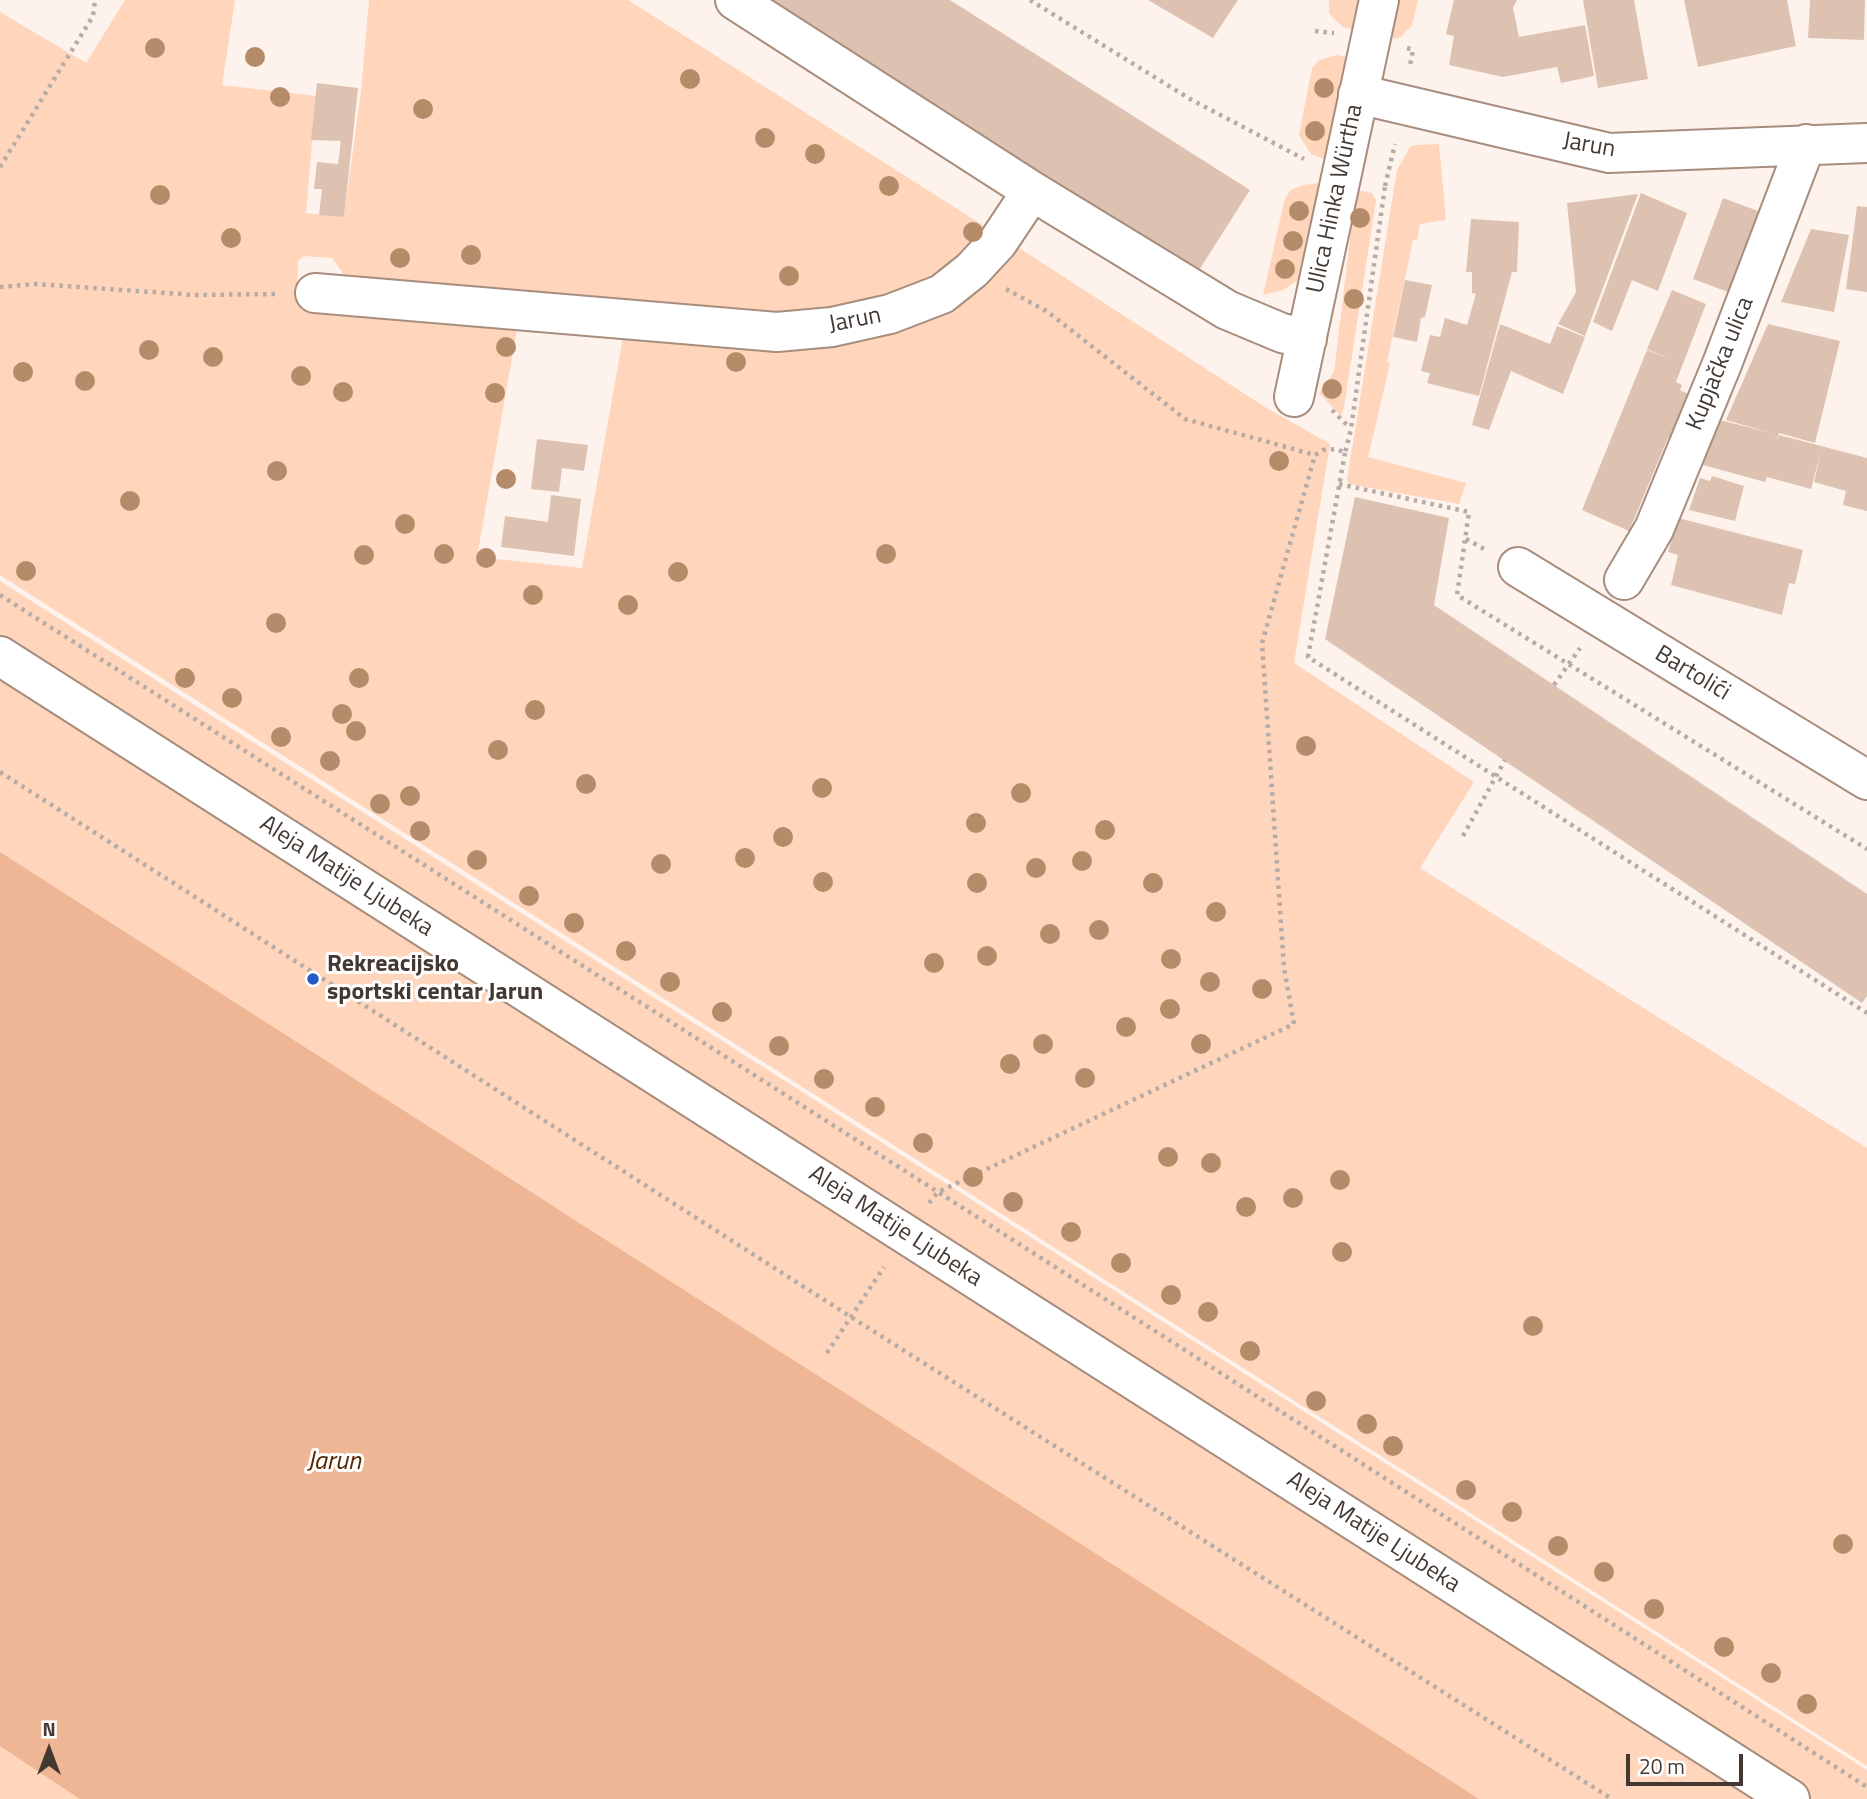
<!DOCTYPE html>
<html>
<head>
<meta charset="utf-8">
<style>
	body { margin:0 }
	#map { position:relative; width:1867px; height:1799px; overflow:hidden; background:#fef2ec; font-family:"Titillium Web",sans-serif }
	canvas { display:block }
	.north { position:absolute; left:14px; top:1715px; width:70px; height:70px; -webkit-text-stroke:5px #fff; paint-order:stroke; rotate:0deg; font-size:19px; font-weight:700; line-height:28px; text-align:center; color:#443932 }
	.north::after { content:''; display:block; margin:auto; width:24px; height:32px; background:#443932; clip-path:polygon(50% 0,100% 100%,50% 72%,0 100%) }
	.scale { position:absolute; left:1626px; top:1754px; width:117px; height:32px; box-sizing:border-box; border:4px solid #443932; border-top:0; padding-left:9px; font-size:21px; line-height:24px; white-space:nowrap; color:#443932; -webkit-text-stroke:5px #fff; paint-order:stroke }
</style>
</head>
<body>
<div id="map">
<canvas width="1867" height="1799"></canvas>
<div class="north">N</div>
<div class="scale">20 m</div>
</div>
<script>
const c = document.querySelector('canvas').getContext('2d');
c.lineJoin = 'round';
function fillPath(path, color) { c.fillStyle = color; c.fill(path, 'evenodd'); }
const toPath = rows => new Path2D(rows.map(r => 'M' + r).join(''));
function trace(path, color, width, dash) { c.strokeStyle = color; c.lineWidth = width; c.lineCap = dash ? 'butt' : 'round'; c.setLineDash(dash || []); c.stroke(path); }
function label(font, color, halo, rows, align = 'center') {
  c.font = font + ' "Titillium Web",sans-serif'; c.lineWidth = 6; c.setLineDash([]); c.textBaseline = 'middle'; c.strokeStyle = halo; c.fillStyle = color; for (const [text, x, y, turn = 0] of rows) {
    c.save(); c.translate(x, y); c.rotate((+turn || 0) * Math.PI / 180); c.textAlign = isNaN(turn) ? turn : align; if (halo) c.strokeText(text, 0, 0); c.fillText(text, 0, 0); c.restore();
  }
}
const green = toPath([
	[125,0,235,0,222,85,316,96,306,213,344,217,361,91,369,0,628,0,992,231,973,251,945,275,927,284,890,300,850,311,796,319,742,320,385,284,345,276,332,258,304,256,298,261,297,305,518,324,477,557,582,568,623,337,776,343,910,320,975,287,1016,246,1265,407,1330,444,1294,663,1474,782,1420,868,1867,1148,1867,1766,0,575,0,12,86,63],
	[1329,0,1360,0,1353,29,1343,27,1334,19,1329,13],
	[1397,0,1418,0,1412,25,1401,37,1393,39,1393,21],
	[1337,55,1347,57,1324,159,1311,154,1299,135,1312,68,1319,60],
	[1439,144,1446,220,1420,224,1417,240,1413,240,1387,362,1390,364,1368,457,1466,483,1459,504,1349,484,1347,480,1397,170,1410,147,1416,145],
	[1321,183,1300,274,1298,280,1283,290,1263,295,1285,198,1291,190,1303,185],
	[1356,190,1372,193,1376,200,1344,407,1341,416,1319,393,1334,372],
	[0,581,1867,1770,1867,1799,0,1799]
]);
const water = toPath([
	[0,852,1479,1799,80,1799,0,1746]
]);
const building = toPath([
	[756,0,950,0,1250,190,1194,278],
	[1148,0,1238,0,1213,38],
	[1454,0,1517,0,1513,8,1519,37,1585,25,1594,76,1561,83,1557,67,1503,77,1449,65,1454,36,1446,34],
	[1583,0,1634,0,1648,79,1598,88],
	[1684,0,1787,0,1796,46,1698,67],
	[1810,0,1865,0,1864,40,1808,38],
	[317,83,358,88,344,217,319,215,322,189,314,189,317,162,338,164,341,141,311,140],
	[1641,193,1687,213,1658,291,1632,280,1612,331,1593,322],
	[1638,194,1585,336,1558,324,1576,292,1567,203],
	[1723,198,1766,214,1736,295,1693,279],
	[1857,206,1867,207,1867,292,1846,289],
	[1471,219,1519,222,1517,272,1512,272,1479,396,1427,383,1430,373,1421,371,1430,335,1440,337,1445,318,1467,325,1476,294,1472,293,1472,272,1466,272],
	[1811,229,1849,235,1834,312,1781,302],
	[1405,280,1432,285,1425,317,1421,318,1417,342,1393,337],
	[1672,290,1706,304,1676,382,1682,385,1680,390,1692,396,1674,440,1668,438,1629,531,1582,510,1647,350,1669,359,1647,349],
	[1500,324,1550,344,1557,326,1585,337,1563,394,1511,371,1489,430,1472,425],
	[1768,324,1840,341,1815,443,1779,433,1776,443,1779,435,1867,458,1867,511,1843,505,1846,491,1814,482,1821,451,1811,489,1767,477,1765,482,1703,465,1716,419,1775,434,1726,420],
	[537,439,588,445,584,471,562,468,559,492,531,489],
	[1712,476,1744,486,1735,521,1689,510,1700,478,1710,481],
	[551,495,581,499,574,556,501,547,505,516,548,522],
	[1355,497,1449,518,1434,605,1867,894,1867,996,1862,1003,1325,639],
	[1678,518,1803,550,1795,584,1789,583,1782,615,1671,585,1678,555,1668,552]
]);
const path = toPath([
	[1030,0,1190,99,1304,159],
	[1315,31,1334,33],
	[1407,48,1413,50,1410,66],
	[0,167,93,16,95,0],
	[1385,186,1395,144],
	[0,287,36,284,195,295,278,294],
	[1006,289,1048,312,1185,419,1315,455],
	[1332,410,1350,428],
	[1345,453,1308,657,1867,1013],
	[1339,484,1469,512,1457,595,1867,849],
	[1466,539,1486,550],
	[0,595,938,1192,1867,1787],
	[1554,685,1580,648],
	[0,772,851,1317,1612,1799],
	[1463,836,1505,760],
	[929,1203,938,1192,1294,1024,1284,968,1262,643,1315,455,1323,450,1337,449,1345,453,1351,429,1385,186],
	[827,1353,884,1267]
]);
const minor = toPath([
	[735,0,1032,191,1227,310,1282,333,1307,339],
	[1358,94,1609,153,1867,143],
	[315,293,777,332,832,327,890,314,942,294,972,270,998,242,1032,191],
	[1294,397,1379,0],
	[1518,567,1867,780],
	[1624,580,1654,529,1722,364,1806,144],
	[0,656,1790,1799]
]);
const trees = [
	[155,48],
	[255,57],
	[690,79],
	[1324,88],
	[280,97],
	[423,109],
	[1315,131],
	[765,138],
	[815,154],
	[889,186],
	[160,195],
	[1299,211],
	[1360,218],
	[973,232],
	[231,238],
	[1293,241],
	[471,255],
	[400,258],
	[1285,269],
	[789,276],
	[1354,299],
	[506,347],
	[149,350],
	[213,357],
	[736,362],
	[23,372],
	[301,376],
	[85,381],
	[1332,389],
	[343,392],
	[495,393],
	[1279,461],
	[277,471],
	[506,479],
	[130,501],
	[405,524],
	[444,554],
	[886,554],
	[364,555],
	[486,558],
	[26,571],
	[678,572],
	[533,595],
	[628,605],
	[276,623],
	[185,678],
	[359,678],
	[232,698],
	[535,710],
	[342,714],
	[356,731],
	[281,737],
	[1306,746],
	[498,750],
	[330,761],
	[586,784],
	[822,788],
	[1021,793],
	[410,796],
	[380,804],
	[976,823],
	[1105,830],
	[420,831],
	[783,837],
	[745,858],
	[477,860],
	[1082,861],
	[661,864],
	[1036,868],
	[823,882],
	[977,883],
	[1153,883],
	[529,896],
	[1216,912],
	[574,923],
	[1099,930],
	[1050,934],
	[626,951],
	[987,956],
	[1171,959],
	[934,963],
	[670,982],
	[1210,982],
	[1262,989],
	[1170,1009],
	[722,1012],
	[1126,1027],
	[1043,1044],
	[1201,1044],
	[779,1046],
	[1010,1064],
	[1085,1078],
	[824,1079],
	[875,1107],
	[923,1143],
	[1168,1157],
	[1211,1163],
	[973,1177],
	[1340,1180],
	[1293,1198],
	[1013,1202],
	[1246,1207],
	[1071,1232],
	[1342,1252],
	[1121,1263],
	[1171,1295],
	[1208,1312],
	[1533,1326],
	[1250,1351],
	[1316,1401],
	[1367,1424],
	[1393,1446],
	[1466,1490],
	[1512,1512],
	[1843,1544],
	[1558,1546],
	[1604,1572],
	[1654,1609],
	[1724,1647],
	[1771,1673],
	[1807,1704]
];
const markers = [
	[313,979,7,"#235ac7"]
];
const streetNames = [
	["Jarun",1589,146,10],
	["Ulica Hinka Würtha",1336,199,-78],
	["Jarun",855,321,-11],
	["Kupjačka ulica",1721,364,-68],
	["Bartolići",1692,674,31],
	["Aleja Matije Ljubeka",346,877,33],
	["Aleja Matije Ljubeka",895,1227,33],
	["Aleja Matije Ljubeka",1373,1533,33]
];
const poiNames = [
	["Rekreacijsko",327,965],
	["sportski centar Jarun",327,993]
];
const waterNames = [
	["Jarun",334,1463]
];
fillPath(green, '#ffd5bc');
fillPath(water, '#eeb695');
fillPath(building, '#dec2b1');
trace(minor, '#a78d7d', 42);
trace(path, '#b7aca5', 4.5, [3.5, 5]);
trace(minor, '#fff', 38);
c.fillStyle = '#b58c6a';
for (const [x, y] of trees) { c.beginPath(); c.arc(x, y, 10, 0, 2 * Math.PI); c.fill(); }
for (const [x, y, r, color] of markers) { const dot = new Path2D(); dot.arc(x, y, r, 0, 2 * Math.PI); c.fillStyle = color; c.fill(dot); trace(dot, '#fff', 2.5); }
label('24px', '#443932', '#fff', streetNames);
label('bold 24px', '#443932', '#fff', poiNames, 'left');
label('italic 26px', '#582600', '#fff', waterNames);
</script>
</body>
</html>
